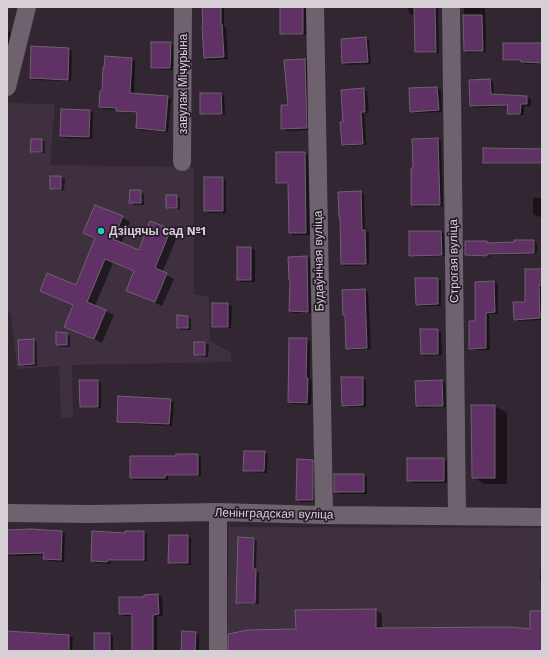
<!DOCTYPE html>
<html>
<head>
<meta charset="utf-8">
<style>
	body { margin:0 }
	#map { position:relative; width:549px; height:658px; overflow:hidden; background:#312632; font-family:"Work Sans",sans-serif }
	canvas { display:block }
	.frame { position:absolute; inset:0; border:8px solid #d6cfd6; pointer-events:none }
</style>
</head>
<body>
<div id="map">
<canvas width="549" height="658"></canvas>
<div class="frame"></div>
</div>
<script>
const c = document.querySelector('canvas').getContext('2d');
c.lineJoin = 'round';
function fillPath(path, color) { c.fillStyle = color; c.fill(path, 'evenodd'); }
const toPath = rows => new Path2D(rows.map(r => 'M' + r).join(''));
function trace(path, color, width, dash) { c.strokeStyle = color; c.lineWidth = width; c.lineCap = dash ? 'butt' : 'round'; c.setLineDash(dash || []); c.stroke(path); }
function label(font, color, halo, rows, align = 'center') {
  c.font = font + ' "Work Sans",sans-serif'; c.lineWidth = 3.5; c.setLineDash([]); c.textBaseline = 'middle'; c.strokeStyle = halo; c.fillStyle = color; for (const [text, x, y, turn = 0] of rows) {
    c.save(); c.translate(x, y); c.rotate((+turn || 0) * Math.PI / 180); c.textAlign = isNaN(turn) ? turn : align; if (halo) c.strokeText(text, 0, 0); c.fillText(text, 0, 0); c.restore();
  }
}
const built = toPath([
	[7,103,55,104,50,165,194,167,194,294,209,297,210,341,231,353,231,362,72,365,73,417,61,418,59,366,17,369,11,315,7,309],
	[229,527,542,528,542,651,227,651]
]);
const shadow = toPath([
	[203,7,224,7,224,27,226,27,228,59,208,60,205,58],
	[281,7,307,8,307,35,285,35,281,33],
	[408,7,438,7,439,53,420,53,416,51,415,15,412,15,409,13],
	[464,7,485,7,486,52,468,53,465,51],
	[7,30,11,33,11,43,7,50],
	[366,38,369,40,371,64,347,65,343,63],
	[171,43,174,45,173,70,155,69,152,67],
	[542,44,542,64,525,64,521,61,507,61,504,59],
	[69,49,72,51,71,81,35,80,31,78],
	[132,59,135,61,134,95,167,97,171,99,168,132,140,130,137,128,138,113,120,112,117,110,104,109,100,107],
	[305,60,309,62,310,130,286,131,282,129],
	[490,80,493,82,494,95,527,97,531,99,531,106,524,106,524,115,512,115,508,113,509,106,474,108,471,106],
	[437,88,441,90,442,112,415,113,411,111,410,89],
	[363,89,367,91,369,113,364,113,366,145,346,146,343,144,345,122],
	[221,94,224,96,225,115,205,115,201,113],
	[90,111,93,113,92,139,65,138,61,136],
	[437,139,441,141,443,206,415,207,412,204,414,169],
	[42,140,45,142,45,153,35,153,31,151],
	[542,150,542,164,488,164,484,162],
	[305,153,308,155,310,235,293,235,290,233,289,184,281,184,277,182],
	[61,177,65,179,64,190,54,190,51,188],
	[222,178,226,180,226,213,209,213,205,211],
	[141,191,144,194,144,205,134,205,130,202],
	[361,192,364,194,365,231,369,233,369,265,345,266,342,263],
	[177,196,180,198,180,209,170,209,167,207],
	[533,198,542,198,542,217,536,216,533,214],
	[122,217,130,222,121,244,139,251,170,230,178,235,162,273,174,279,162,306,128,290,135,272,113,263,95,306,114,315,102,343,65,326,74,306,41,291,77,286,96,239,85,233],
	[441,232,444,234,445,256,414,257,410,255],
	[534,241,537,244,537,254,490,255,490,257,469,256,466,254,487,242,489,243],
	[251,248,255,250,255,282,241,282,238,280],
	[307,257,310,259,311,313,294,313,290,311],
	[542,270,542,320,518,321,515,319,526,302],
	[437,279,441,281,441,306,420,306,417,304],
	[494,282,498,284,498,314,489,314,490,350,474,350,470,348,476,322],
	[365,290,368,292,371,349,351,350,347,348],
	[228,304,232,306,231,328,217,328,213,326],
	[188,316,191,319,191,330,181,330,178,327],
	[437,330,441,332,442,355,426,356,422,354],
	[67,334,70,336,70,347,60,347,57,345],
	[307,339,310,341,310,380,312,381,311,405,293,404,289,402],
	[33,340,37,342,37,366,24,366,20,364],
	[205,343,209,345,208,357,198,356,195,354],
	[362,378,366,380,366,407,346,407,343,405],
	[98,381,101,383,101,408,84,408,81,406],
	[442,381,445,383,446,407,420,408,417,406],
	[170,400,174,402,172,426,121,423,118,421],
	[495,406,507,413,507,484,484,484,473,477],
	[264,452,268,454,267,473,248,472,244,470],
	[198,455,201,457,201,476,168,476,168,480,134,480,131,478,177,457],
	[443,459,447,461,447,483,411,483,408,481],
	[312,461,316,463,317,502,301,502,297,500],
	[364,475,367,477,367,494,339,494,335,492],
	[7,531,62,532,65,534,64,562,48,561,44,559,45,555,7,556],
	[143,532,147,534,147,561,111,561,111,564,95,563,92,561,126,534],
	[187,536,191,538,191,565,173,564,169,562],
	[254,539,257,541,256,570,259,572,259,604,241,604,237,602],
	[542,553,542,582,540,581],
	[158,595,162,597,163,616,157,616,157,651,133,651,133,616,124,616,120,614,145,598],
	[376,610,382,614,382,629,531,630,542,612,542,651,229,651,297,630],
	[7,632,69,636,73,638,72,651,7,651],
	[196,633,199,635,199,651,182,651],
	[110,634,113,636,113,651,95,651]
]);
const building = toPath([
	[202,7,221,7,221,24,222,24,224,57,204,58,202,26,203,26,202,7],
	[280,7,303,7,303,34,280,34,280,7],
	[414,7,435,7,436,52,415,52,414,7],
	[463,15,482,15,483,51,464,51,463,15],
	[366,37,368,62,342,63,341,39,366,37],
	[151,42,171,42,170,68,151,68,151,42],
	[503,43,542,43,542,63,521,62,521,60,503,60,503,43],
	[31,46,69,48,68,80,30,78,31,46],
	[105,56,132,58,130,93,168,96,165,131,136,128,137,112,116,111,116,108,99,107,100,91,102,91,103,67,104,67,105,56],
	[305,59,307,128,281,129,281,105,288,105,284,60,305,59],
	[490,79,491,94,527,96,527,104,521,104,520,114,507,114,508,105,470,106,469,80,490,79],
	[437,87,439,110,410,112,409,88,437,87],
	[364,88,365,112,361,112,363,144,342,145,340,122,343,122,341,90,364,88],
	[200,93,221,93,222,114,200,114,200,93],
	[61,109,90,110,89,137,60,136,61,109],
	[438,138,440,205,411,205,411,168,413,168,412,139,438,138],
	[31,139,42,139,42,152,30,152,31,139],
	[483,148,542,149,542,163,483,163,483,148],
	[276,152,305,152,306,233,289,233,288,183,276,183,276,152],
	[50,176,61,176,61,189,50,189,50,176],
	[204,177,223,177,223,211,204,211,204,177],
	[130,190,141,190,141,203,129,203,130,190],
	[361,191,362,230,365,230,366,264,341,264,340,217,339,217,338,192,361,191],
	[166,195,177,195,177,208,166,208,166,195],
	[95,205,123,216,113,239,139,250,150,221,171,229,155,268,167,273,155,302,126,291,134,271,105,259,87,302,106,310,94,339,64,327,73,305,40,291,47,273,76,285,95,238,83,233,95,205],
	[409,231,441,231,442,255,409,256,409,231],
	[514,240,534,240,534,253,487,254,487,256,465,255,465,241,487,241,487,243,514,242,514,240],
	[237,247,251,247,251,280,237,280,237,247],
	[307,256,308,312,289,311,290,280,289,280,288,257,307,256],
	[525,269,542,269,542,285,539,285,540,318,514,320,513,302,525,302,525,269],
	[415,278,438,278,438,304,416,305,415,278],
	[494,281,495,312,486,313,486,348,469,349,469,321,475,321,475,282,494,281],
	[365,289,367,348,346,349,345,315,343,315,342,290,365,289],
	[212,303,228,303,228,327,212,327,212,303],
	[177,315,188,316,188,328,177,328,177,315],
	[420,329,438,329,438,354,421,354,420,329],
	[56,332,67,333,67,345,56,345,56,332],
	[289,338,307,338,306,378,308,378,307,403,288,402,289,338],
	[34,339,34,364,19,365,18,340,34,339],
	[194,342,205,342,205,355,194,355,194,342],
	[341,377,363,377,363,405,342,406,341,377],
	[79,380,98,380,98,407,80,407,79,380],
	[442,380,443,406,416,406,415,381,442,380],
	[118,396,171,399,169,424,117,422,118,396],
	[471,405,495,405,495,478,472,478,471,405],
	[244,451,265,451,264,471,243,471,244,451],
	[176,454,198,454,198,475,165,475,165,478,130,478,130,456,176,456,176,454],
	[407,458,444,458,444,481,407,481,407,458],
	[297,459,313,460,313,500,296,500,297,459],
	[334,474,364,474,364,492,334,492,334,474],
	[31,529,62,531,61,560,43,559,44,553,7,554,7,530,31,529],
	[92,531,125,533,125,531,144,531,144,560,108,560,107,562,91,561,92,531],
	[169,535,188,535,188,563,168,563,169,535],
	[238,537,254,538,253,569,256,569,255,603,236,603,238,537],
	[158,594,159,614,153,615,153,651,132,651,132,614,119,614,119,597,144,597,144,595,158,594],
	[376,609,376,628,509,627,530,629,530,611,542,611,542,651,228,651,228,634,248,630,296,629,295,610,376,609],
	[7,631,69,635,69,651,7,651,7,631],
	[182,631,196,632,195,651,181,651,182,631],
	[94,633,110,633,110,651,94,651,94,633]
]);
const minor = toPath([
	[315,7,324,515],
	[451,7,457,516],
	[7,87,27,7],
	[182,162,183,7],
	[7,513,89,514,218,512,324,515,542,517],
	[218,651,218,512]
]);
const markers = [
	[101,231,4,"#1bd5b1"]
];
const streetNames = [
	["завулак Мічурына",183,84,-90],
	["Будаўнічая вуліца",319,261,-91],
	["Строгая вуліца",454,261,-91],
	["Ленінградская вуліца",274,514,1]
];
const poiNames = [
	["Дзіцячы сад №1",109,231]
];
fillPath(built, '#3f3040');
fillPath(shadow, '#0007');
fillPath(building, '#603164');
trace(building, '#6f6270', 1);
trace(minor, '#6e626f', 18);
for (const [x, y, r, color] of markers) { const dot = new Path2D(); dot.arc(x, y, r, 0, 2 * Math.PI); c.fillStyle = color; c.fill(dot); trace(dot, '#271c28', 1.5); }
label('12px', '#d6cfd6', '#271c28', streetNames);
label('bold 12px', '#d6cfd6', '#271c28', poiNames, 'left');
</script>
</body>
</html>
